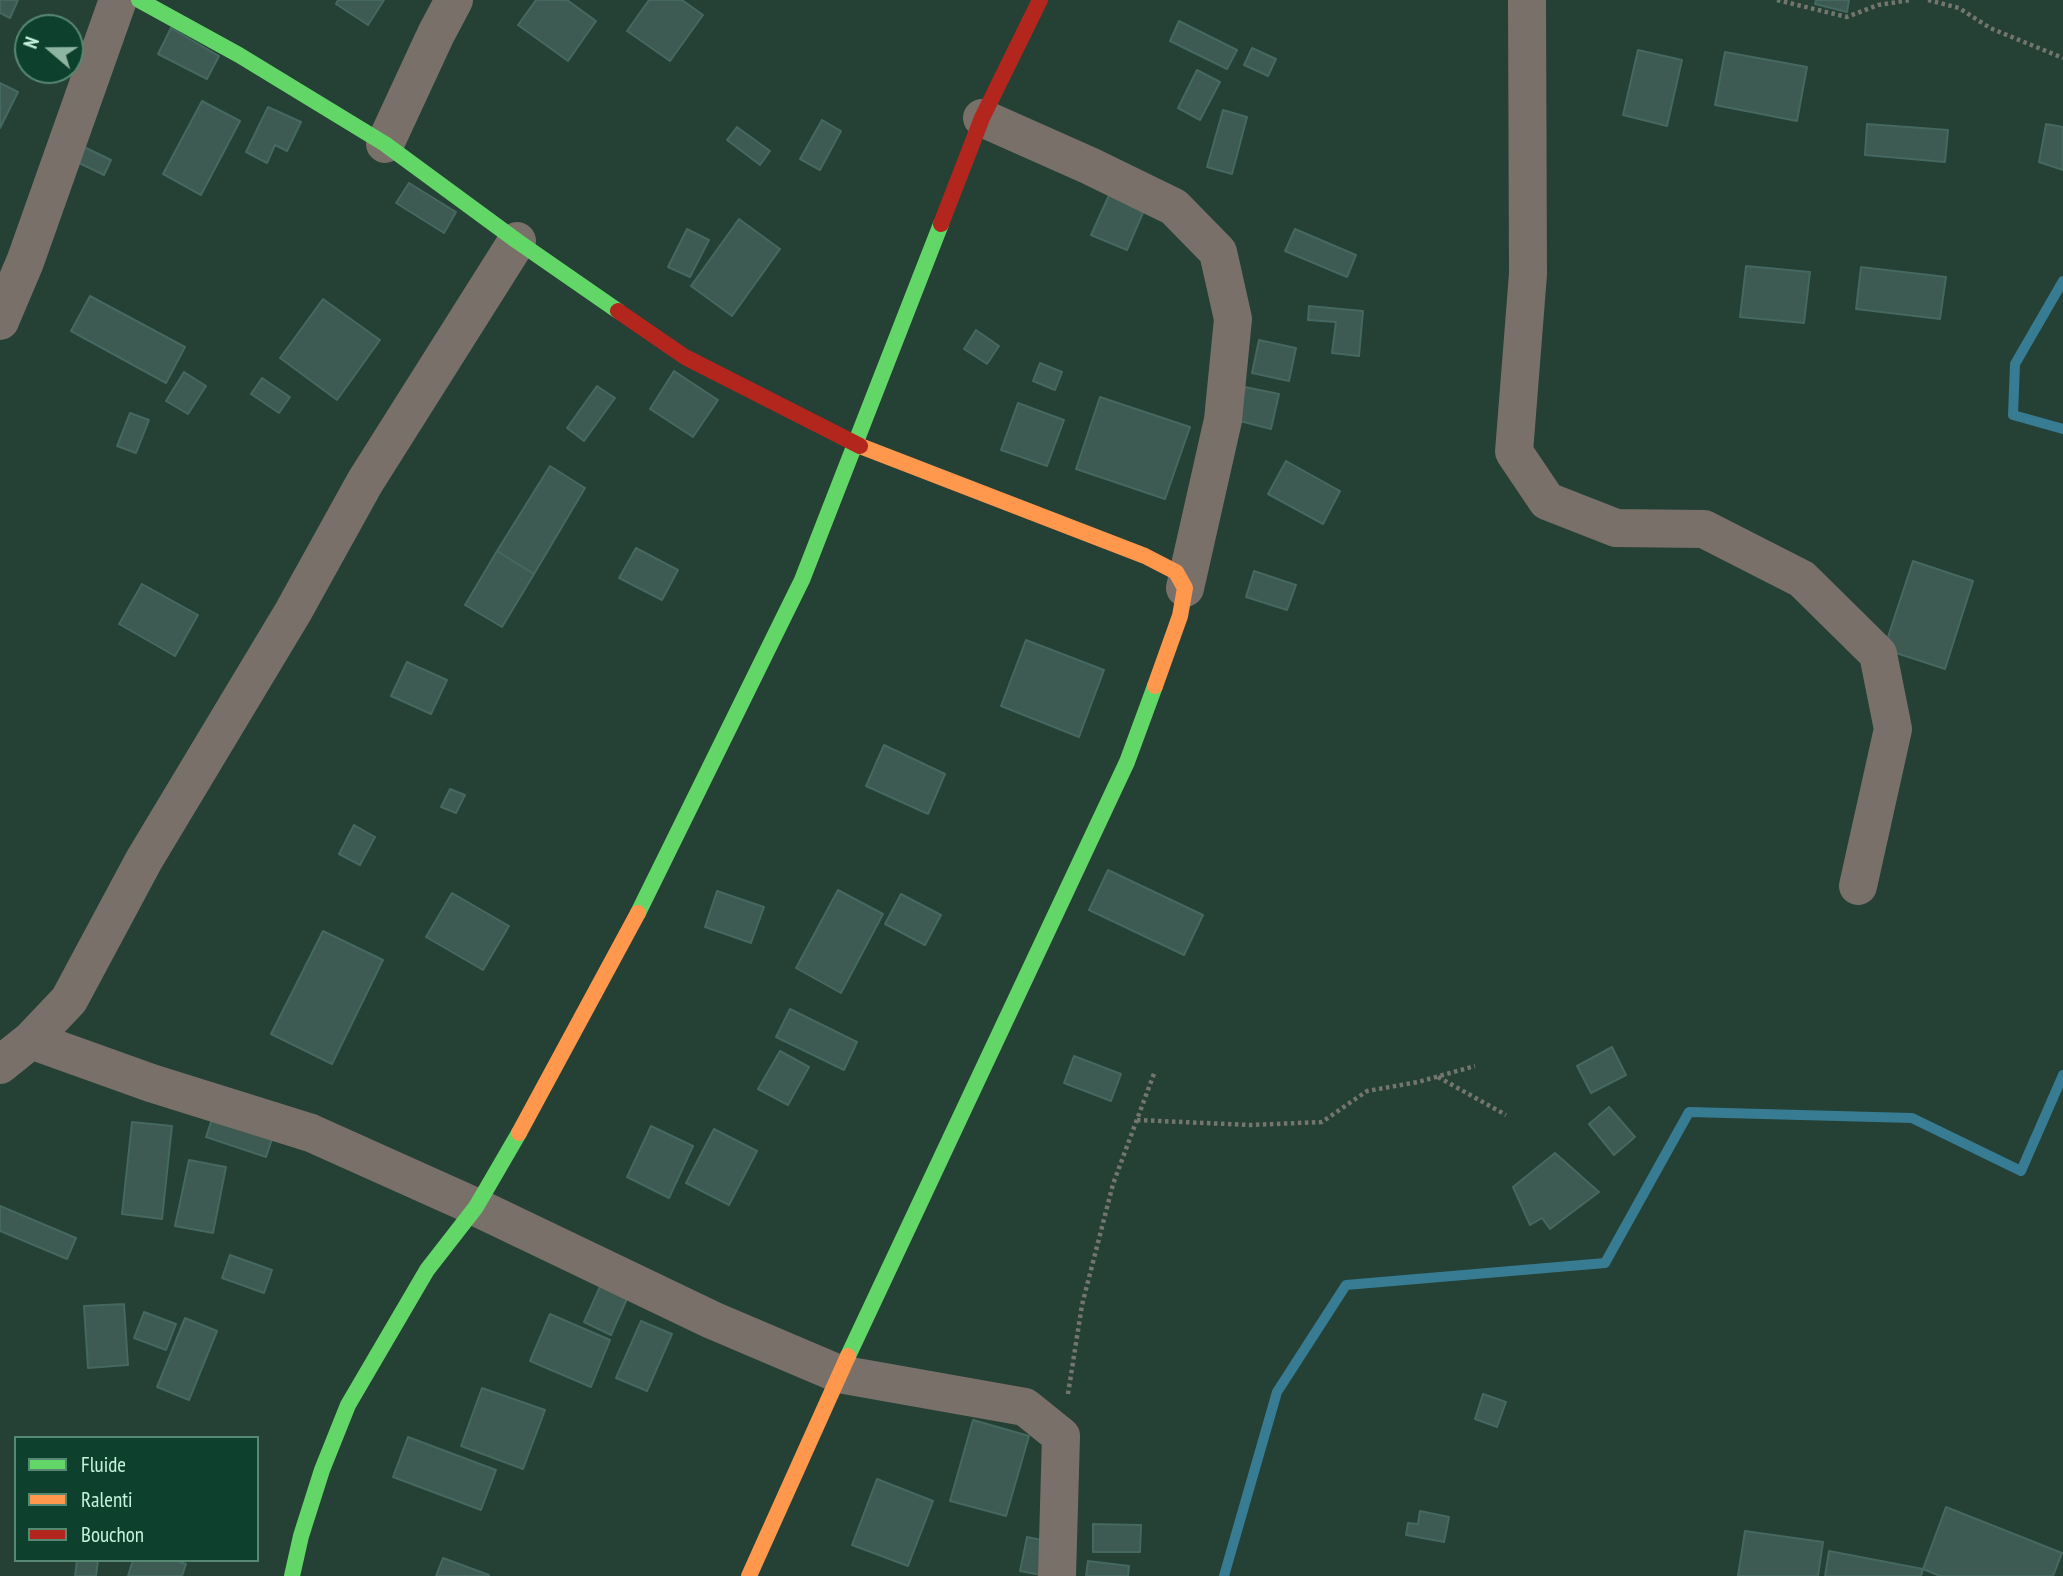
<!DOCTYPE html>
<html>
<head>
<meta charset="utf-8">
<style>
	body { margin:0 }
	#map { position:relative; width:2063px; height:1576px; overflow:hidden; background:#254035; font-family:"PT Sans Narrow",sans-serif }
	canvas { display:block }
	.legend { position:absolute; left:14px; top:1436px; width:245px; height:126px; box-sizing:border-box; background:#0d412d; border:2px solid #578873; margin:0; padding:9px 12px; list-style:none; font-size:21px; color:#c7f2dd }
	.legend li { display:flex; align-items:center; gap:14px; height:35px }
	.legend b { width:35px; border:2px solid #578873 }
	.north { position:absolute; left:14px; top:14px; width:70px; height:70px; box-sizing:border-box; background:#0d412d; border:2px solid #578873; border-radius:50%; rotate:290deg; font-size:19px; font-weight:700; line-height:28px; text-align:center; color:#c7f2dd }
	.north::after { content:''; display:block; margin:auto; width:24px; height:32px; background:#8eb4a2; clip-path:polygon(50% 0,100% 100%,50% 72%,0 100%) }
</style>
</head>
<body>
<div id="map">
<canvas width="2063" height="1576"></canvas>
<ul class="legend">
<li><b style="height:9px;background:#63d668"></b>Fluide</li>
<li><b style="height:9px;background:#ff974d"></b>Ralenti</li>
<li><b style="height:9px;background:#b3261e"></b>Bouchon</li>
</ul>
<div class="north">N</div>
</div>
<script>
const c = document.querySelector('canvas').getContext('2d');
c.lineJoin = 'round';
const toPath = rows => new Path2D(rows.map(r => 'M' + r).join(''));
function trace(path, color, width, dash) { c.strokeStyle = color; c.lineWidth = width; c.lineCap = dash ? 'butt' : 'round'; c.setLineDash(dash || []); c.stroke(path); }
function fillPath(path, color) { c.fillStyle = color; c.fill(path, 'evenodd'); }
const stream = toPath([
	[2063,281,2015,364,2013,415,2063,429],
	[1224,1576,1277,1392,1346,1285,1605,1263,1689,1112,1912,1118,2021,1171,2063,1075]
]);
const building = toPath([
	[0,0,18,0,10,18,0,13,0,0],
	[338,0,384,0,368,25,336,4,338,0],
	[536,0,567,0,596,21,568,61,518,25,536,0],
	[649,0,682,0,703,15,670,61,627,31,649,0],
	[1816,0,1849,0,1847,12,1815,4,1816,0],
	[1179,21,1237,50,1227,69,1170,41,1179,21],
	[171,28,219,56,207,79,158,54,171,28],
	[1252,48,1276,59,1268,76,1244,65,1252,48],
	[1638,50,1682,60,1667,126,1623,115,1638,50],
	[1725,52,1807,67,1797,121,1715,105,1725,52],
	[1197,70,1220,82,1200,120,1178,108,1197,70],
	[0,83,18,92,0,128,0,83],
	[202,101,240,121,201,195,163,174,202,101],
	[268,107,301,122,287,151,275,145,267,163,246,152,268,107],
	[1223,110,1247,117,1232,174,1207,167,1223,110],
	[822,120,841,131,820,170,800,159,822,120],
	[1867,124,1948,130,1945,162,1865,155,1867,124],
	[2046,124,2063,127,2063,170,2039,162,2046,124],
	[737,127,770,151,760,165,727,140,737,127],
	[84,147,111,160,104,175,77,162,84,147],
	[409,183,456,212,444,233,396,203,409,183],
	[1110,193,1145,208,1127,250,1091,235,1110,193],
	[739,219,780,249,732,316,691,286,739,219],
	[687,229,709,240,690,277,668,267,687,229],
	[1295,229,1356,255,1347,277,1285,251,1295,229],
	[1746,266,1810,272,1804,323,1740,317,1746,266],
	[1861,267,1946,277,1940,319,1856,309,1861,267],
	[90,296,185,347,166,383,71,331,90,296],
	[323,299,380,340,337,400,280,358,323,299],
	[1309,306,1363,311,1359,356,1332,353,1336,322,1308,320,1309,306],
	[976,330,999,346,987,364,964,349,976,330],
	[1259,340,1296,348,1289,381,1252,373,1259,340],
	[1040,363,1062,372,1055,390,1033,381,1040,363],
	[674,371,718,400,693,437,650,409,674,371],
	[184,372,206,386,188,414,166,401,184,372],
	[262,378,290,397,279,413,251,394,262,378],
	[597,386,615,398,584,441,567,428,597,386],
	[1245,387,1279,394,1271,429,1236,420,1245,387],
	[1100,397,1190,427,1165,499,1076,469,1100,397],
	[1018,403,1064,420,1047,466,1001,450,1018,403],
	[130,413,149,420,136,453,117,446,130,413],
	[1286,461,1340,491,1323,524,1268,494,1286,461],
	[550,466,585,488,534,574,497,551,550,466],
	[636,548,678,570,662,600,619,578,636,548],
	[497,551,534,574,502,627,465,605,497,551],
	[1913,561,1973,581,1945,669,1884,649,1913,561],
	[1254,571,1296,585,1287,610,1246,597,1254,571],
	[142,584,198,615,175,656,119,624,142,584],
	[1026,640,1104,670,1079,737,1001,706,1026,640],
	[407,662,447,680,431,714,391,696,407,662],
	[884,745,945,774,928,814,866,786,884,745],
	[450,789,465,795,456,813,441,807,450,789],
	[354,825,375,837,360,865,339,854,354,825],
	[1108,870,1203,915,1184,955,1089,910,1108,870],
	[838,890,883,914,841,993,796,968,838,890],
	[717,891,764,907,751,943,705,927,717,891],
	[452,893,509,926,483,970,426,937,452,893],
	[901,894,941,915,925,945,885,924,901,894],
	[323,931,383,960,332,1064,271,1034,323,931],
	[790,1009,857,1042,844,1070,776,1037,790,1009],
	[1612,1047,1626,1075,1591,1093,1577,1066,1612,1047],
	[780,1051,809,1067,788,1105,758,1089,780,1051],
	[1074,1056,1121,1074,1111,1101,1064,1083,1074,1056],
	[1609,1107,1635,1137,1614,1155,1589,1124,1609,1107],
	[213,1116,273,1136,266,1157,206,1137,213,1116],
	[132,1122,172,1126,162,1219,122,1214,132,1122],
	[651,1126,693,1146,669,1198,627,1177,651,1126],
	[714,1129,757,1151,729,1205,686,1183,714,1129],
	[1555,1153,1599,1192,1550,1229,1542,1218,1530,1225,1513,1187,1555,1153],
	[189,1160,226,1167,213,1233,175,1226,189,1160],
	[0,1206,76,1238,67,1259,0,1231,0,1206],
	[230,1255,272,1270,264,1293,222,1278,230,1255],
	[603,1280,630,1292,611,1335,584,1322,603,1280],
	[124,1304,128,1365,88,1368,84,1306,124,1304],
	[144,1312,176,1324,166,1350,134,1338,144,1312],
	[550,1314,610,1340,591,1387,530,1361,550,1314],
	[185,1318,217,1331,189,1400,157,1387,185,1318],
	[641,1321,672,1334,647,1391,616,1378,641,1321],
	[482,1388,545,1410,523,1469,461,1446,482,1388],
	[1483,1394,1506,1402,1497,1427,1475,1419,1483,1394],
	[973,1420,1029,1436,1006,1516,950,1501,973,1420],
	[408,1437,496,1470,481,1510,393,1477,408,1437],
	[877,1479,933,1501,908,1566,852,1545,877,1479],
	[1946,1507,2062,1553,2053,1576,1940,1576,1923,1569,1946,1507],
	[1420,1511,1449,1517,1444,1542,1406,1535,1408,1523,1418,1524,1420,1511],
	[1093,1524,1141,1525,1140,1552,1093,1552,1093,1524],
	[1745,1531,1823,1542,1818,1576,1738,1576,1745,1531],
	[1027,1537,1047,1541,1041,1575,1020,1571,1027,1537],
	[1829,1551,1923,1569,1921,1576,1825,1576,1829,1551],
	[443,1558,489,1575,489,1576,436,1576,443,1558],
	[77,1560,98,1560,96,1576,75,1576,77,1560],
	[133,1560,174,1560,186,1564,182,1576,128,1576,133,1560],
	[1088,1561,1129,1566,1128,1576,1086,1576,1088,1561]
]);
const path = toPath([
	[1777,0,1847,17,1878,5,1911,0],
	[1928,0,1959,8,1990,28,2063,58],
	[1438,1077,1506,1115],
	[1137,1120,1250,1125,1322,1122,1367,1091,1418,1082,1475,1066],
	[1068,1394,1082,1305,1113,1184,1155,1071]
]);
const street = toPath([
	[1527,0,1528,274,1514,452,1547,501,1616,528,1704,529,1802,579,1878,654,1893,729,1858,886],
	[982,118,1090,166,1174,207,1218,252,1233,319,1223,420,1185,588],
	[385,144,436,34,454,0],
	[0,321,25,262,118,0],
	[31,1040,151,1083,311,1133,476,1207,712,1320,839,1374,1025,1407,1061,1436,1057,1576],
	[0,1065,31,1040,69,1000,144,860,293,612,365,482,517,241]
]);
const fast = toPath([
	[139,0,239,55,385,144,517,241,618,311],
	[638,913,802,580,941,224],
	[848,1356,1127,762,1155,686],
	[292,1576,301,1536,322,1470,348,1405,427,1270,476,1207,519,1133]
]);
const slow = toPath([
	[860,446,1145,556,1176,572,1185,588,1180,616,1155,686],
	[519,1133,638,913],
	[749,1576,848,1356]
]);
const jam = toPath([
	[941,224,982,118,1040,0],
	[618,311,685,357,860,446]
]);
trace(stream, '#377c92', 10);
fillPath(building, '#3d5b53');
trace(building, '#456860', 2);
trace(path, '#74766e', 4.5, [3.5, 3.5]);
trace(street, '#79706a', 38);
trace(fast, '#63d668', 16);
trace(slow, '#ff974d', 16);
trace(jam, '#b3261e', 16);
</script>
</body>
</html>
